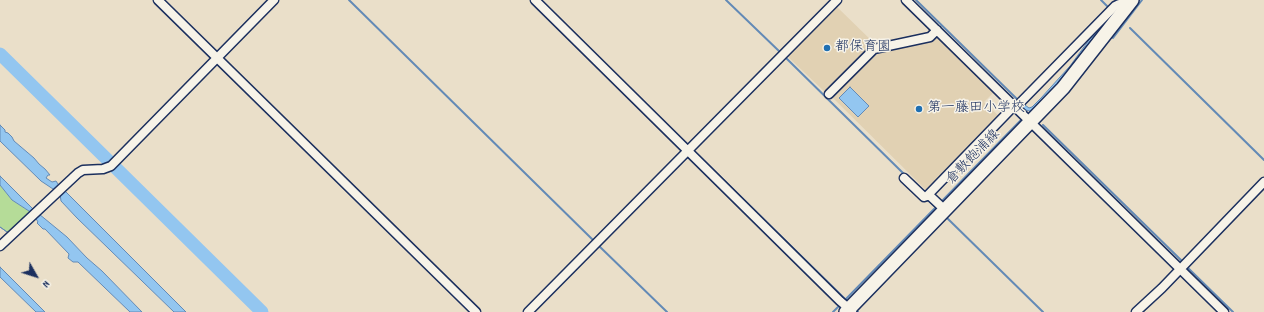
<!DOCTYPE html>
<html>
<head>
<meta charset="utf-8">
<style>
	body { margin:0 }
	#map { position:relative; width:1264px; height:312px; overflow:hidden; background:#eadfc9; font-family:Dekko,sans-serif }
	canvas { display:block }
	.north { position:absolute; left:16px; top:256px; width:40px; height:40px; -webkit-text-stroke:3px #f7f3e8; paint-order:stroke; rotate:129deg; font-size:11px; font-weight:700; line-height:16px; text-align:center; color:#1b2f5e }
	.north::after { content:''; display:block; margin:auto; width:14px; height:18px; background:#1b2f5e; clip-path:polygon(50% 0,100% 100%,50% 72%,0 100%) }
</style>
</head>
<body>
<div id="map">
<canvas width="1264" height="312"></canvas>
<div class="north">N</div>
</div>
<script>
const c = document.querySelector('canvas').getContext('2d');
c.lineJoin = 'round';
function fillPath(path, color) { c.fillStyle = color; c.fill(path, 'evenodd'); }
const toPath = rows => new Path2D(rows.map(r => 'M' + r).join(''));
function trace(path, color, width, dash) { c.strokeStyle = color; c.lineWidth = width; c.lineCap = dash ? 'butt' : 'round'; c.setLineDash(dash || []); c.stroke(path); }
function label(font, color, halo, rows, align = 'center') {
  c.font = font + ' Dekko,"Klee One",sans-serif'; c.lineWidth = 3; c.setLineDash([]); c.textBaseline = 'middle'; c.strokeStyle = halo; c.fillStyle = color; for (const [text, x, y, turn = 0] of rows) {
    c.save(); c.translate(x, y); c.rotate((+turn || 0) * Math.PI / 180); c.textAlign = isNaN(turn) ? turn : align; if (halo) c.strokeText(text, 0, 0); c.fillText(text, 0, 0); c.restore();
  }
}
const built = toPath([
	[836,6,874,43,826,93,787,56],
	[939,38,994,92,984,102,1000,117,928,192,833,98,871,58,881,52]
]);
const green = toPath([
	[0,185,12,200,32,213,10,234,0,227]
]);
const water = toPath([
	[1100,25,1105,28,1066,76,1033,112,1026,110,1023,107,1025,105,1029,108,1032,107,1041,98,1070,66,1100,25],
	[850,87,869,106,858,117,839,98,850,87],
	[0,125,5,130,5,132,8,133,12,137,14,141,34,158,39,164,45,169,50,175,48,175,46,178,52,182,56,181,60,187,56,191,41,181,0,141,0,125],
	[0,176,35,211,10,234,0,227,10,234,32,213,12,200,0,185,0,176],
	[64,190,186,312,174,312,77,218,61,201,60,194,64,190],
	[39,214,67,237,87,258,102,271,142,312,130,312,78,262,73,262,68,258,69,254,45,229,43,229,37,223,38,222,35,217,39,214],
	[0,267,45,312,36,312,0,277,0,267]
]);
const stream = toPath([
	[349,0,594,241],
	[726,0,781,53],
	[916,0,1019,101],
	[1101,0,1109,8],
	[1130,28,1264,160],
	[1110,36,1113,38,1142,0],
	[785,57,905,175],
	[1043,125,1184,263],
	[682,140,689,146],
	[698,155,847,301],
	[929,201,937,208],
	[941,202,1021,120],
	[946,217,1043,312],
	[598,245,667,312],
	[1187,267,1233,312],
	[844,301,938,205],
	[857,311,858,312],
	[833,312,841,304]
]);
const river = toPath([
	[0,54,262,312]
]);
const street = toPath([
	[158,0,476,312],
	[535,0,840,301,852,311],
	[906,0,1224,312],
	[829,94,874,49,930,37,937,30],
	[1016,107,1115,6,1119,4,1128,4],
	[904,178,924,197,927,196,1014,106],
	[929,195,945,210],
	[0,246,78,173,83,170,103,169,111,166,274,0],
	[528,312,837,0],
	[1136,312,1162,288,1264,182]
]);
const primary = toPath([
	[846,312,1063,88,1132,0]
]);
const markers = [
	[827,48,4,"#1f6fb2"],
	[919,109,4,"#1f6fb2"]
];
const poiNames = [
	["都保育園",835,48],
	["第一藤田小学校",927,109]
];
const streetNames = [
	["倉敷飽浦線",974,158,-46]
];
fillPath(built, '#e1d1b3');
fillPath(green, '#b5dc98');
fillPath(water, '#93c6f0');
trace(water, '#638ab6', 1);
trace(stream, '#638ab6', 2);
trace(river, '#93c6f0', 13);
trace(street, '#1b2f5e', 11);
trace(primary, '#1b2f5e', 16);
trace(street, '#f7f3e8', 8);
trace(primary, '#f7f3e8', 13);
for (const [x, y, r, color] of markers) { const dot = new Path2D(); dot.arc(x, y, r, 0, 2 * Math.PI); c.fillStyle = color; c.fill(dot); trace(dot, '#f7f3e8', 1.5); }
label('14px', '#1b2f5e', '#f7f3e8', poiNames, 'left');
label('14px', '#1b2f5e', '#f7f3e8', streetNames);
</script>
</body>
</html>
